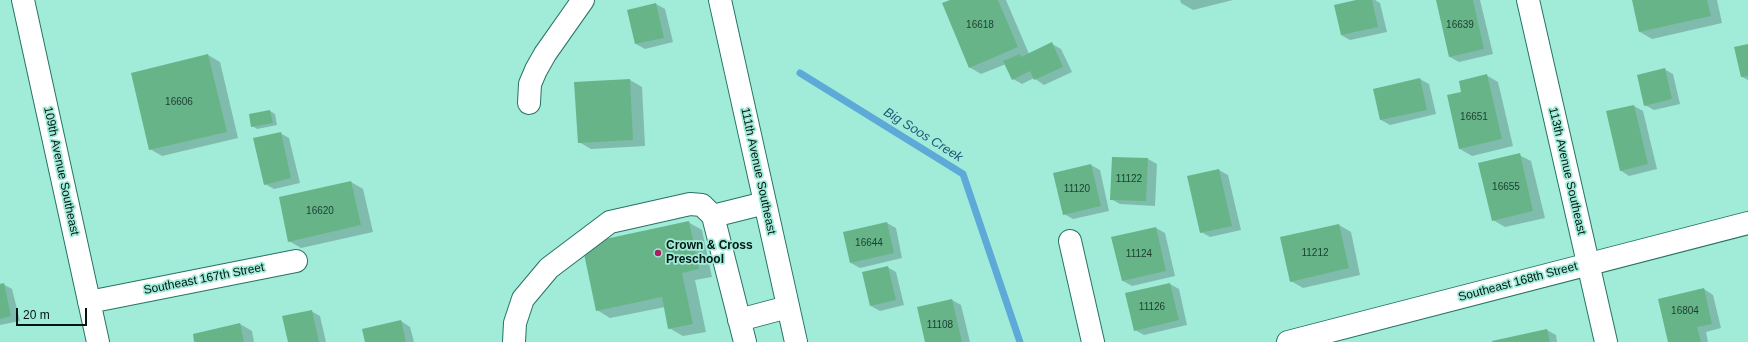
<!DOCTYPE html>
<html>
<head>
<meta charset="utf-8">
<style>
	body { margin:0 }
	#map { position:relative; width:1748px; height:342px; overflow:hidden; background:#a1ebd9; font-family:Arial,sans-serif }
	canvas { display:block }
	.scale { position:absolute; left:16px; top:308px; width:71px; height:18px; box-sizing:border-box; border:2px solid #001712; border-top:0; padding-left:5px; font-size:12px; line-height:14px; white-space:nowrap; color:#001712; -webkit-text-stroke:3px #a1ebd9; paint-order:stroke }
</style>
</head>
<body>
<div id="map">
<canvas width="1748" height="342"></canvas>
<div class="scale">20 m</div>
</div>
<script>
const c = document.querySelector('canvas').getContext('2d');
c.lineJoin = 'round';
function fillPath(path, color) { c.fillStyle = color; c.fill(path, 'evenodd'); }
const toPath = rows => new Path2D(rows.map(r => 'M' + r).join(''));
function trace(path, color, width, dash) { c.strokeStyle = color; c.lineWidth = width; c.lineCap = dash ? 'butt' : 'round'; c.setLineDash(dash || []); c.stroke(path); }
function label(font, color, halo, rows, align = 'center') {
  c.font = font + ' Arial,sans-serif'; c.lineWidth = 3.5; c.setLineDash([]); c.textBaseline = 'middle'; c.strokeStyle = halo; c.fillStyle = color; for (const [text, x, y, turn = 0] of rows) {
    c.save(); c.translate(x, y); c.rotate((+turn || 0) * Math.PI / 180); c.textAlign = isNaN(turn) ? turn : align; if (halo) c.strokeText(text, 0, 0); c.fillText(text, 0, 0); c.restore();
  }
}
const shadow = toPath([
	[953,0,1006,0,1029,54,1052,44,1061,49,1072,72,1044,85,1034,78,1022,84,1013,79,1006,64,981,74,969,67],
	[1180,0,1233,0,1193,10,1181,3],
	[1360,0,1375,0,1380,3,1387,32,1350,40,1341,35],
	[1437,0,1480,0,1493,54,1459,62,1450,57],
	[1633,0,1717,0,1722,23,1652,39,1640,32],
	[656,4,665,9,673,42,645,49,636,44],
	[1748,45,1748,80,1742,77],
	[208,55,220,62,238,138,162,156,150,149],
	[1664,69,1673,74,1680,104,1654,110,1645,105],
	[1486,75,1498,82,1513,146,1472,156,1460,149,1462,92],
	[1420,79,1429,84,1436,114,1390,125,1381,120,1374,90],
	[630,80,642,87,645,146,591,149,579,142],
	[1634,106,1643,111,1657,169,1629,176,1620,170],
	[270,111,275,114,277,125,257,129,252,126],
	[280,133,289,138,300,183,274,189,265,184],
	[1519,155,1531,161,1545,218,1505,227,1493,220],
	[1148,159,1157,164,1155,206,1120,204,1111,199],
	[1091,165,1100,170,1109,211,1073,219,1064,214],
	[1219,170,1228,175,1241,230,1210,237,1201,232],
	[351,182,363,189,373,232,301,248,289,241],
	[688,222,702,230,712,277,695,280,706,332,683,336,669,328,665,307,610,318,597,310],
	[887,223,896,228,902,258,860,268,851,263],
	[1339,225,1351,232,1360,275,1303,288,1291,281],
	[1156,228,1165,233,1175,276,1132,286,1123,281],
	[887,267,896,272,904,305,880,311,871,306],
	[3,284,12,289,20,321,0,325,0,285],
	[1170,284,1179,289,1187,325,1144,335,1135,330],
	[1704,289,1713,295,1721,328,1706,332,1708,342,1669,342],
	[952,300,961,305,970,342,926,342],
	[311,311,320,316,326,342,289,342],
	[401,321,410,327,414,342,366,342],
	[240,324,252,331,254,342,196,342],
	[1547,330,1556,335,1557,342,1495,342]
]);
const stream = toPath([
	[800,73,963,174,1020,342]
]);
const building = toPath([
	[950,0,998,0,1018,47,969,68,942,3],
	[1356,0,1372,0,1378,27,1341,35,1334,5],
	[1436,0,1473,0,1484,49,1449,57],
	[1632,0,1707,0,1711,16,1639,32],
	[656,3,664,38,635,44,627,10],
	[1052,42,1063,67,1034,80,1030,71,1012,80,1003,61,1020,54,1021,57],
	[1748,44,1748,76,1741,77,1734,47],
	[208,54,227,132,149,150,131,73],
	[1665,68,1672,99,1644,106,1637,75],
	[1487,74,1502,139,1459,149,1447,95,1461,92,1459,81],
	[1420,78,1427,110,1380,120,1373,89],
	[630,79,633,140,578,143,574,82],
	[1634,105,1648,164,1620,171,1606,111],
	[270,110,273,123,251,127,249,114],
	[281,132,291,178,264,185,253,138],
	[1520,153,1533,211,1492,221,1478,163],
	[1112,157,1148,158,1146,201,1110,200],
	[1091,164,1101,206,1063,215,1053,173],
	[1219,169,1232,226,1200,233,1187,176],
	[351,181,361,225,288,242,279,197],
	[689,221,699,269,682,273,693,324,668,329,662,297,596,311,582,244],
	[887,222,894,253,850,263,843,232],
	[1339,224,1349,268,1290,282,1280,237],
	[1156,227,1166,271,1122,281,1111,237],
	[888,266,896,300,870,306,862,272],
	[4,283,11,316,0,319,0,284],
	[1170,283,1179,320,1134,331,1125,293],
	[1704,288,1712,324,1697,327,1701,342,1668,342,1658,299],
	[952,299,962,342,925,342,917,307],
	[312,310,319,342,288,342,282,316],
	[401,320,406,342,365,342,362,329],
	[240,323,244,342,194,342,193,334],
	[1547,329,1550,342,1492,342,1492,341]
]);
const minor = toPath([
	[23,0,98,342],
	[720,0,796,342],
	[1528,0,1606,342],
	[529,103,530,84,536,70,545,54,583,0],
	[1070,241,1093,342],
	[89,302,296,261],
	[739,320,788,307],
	[514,342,515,323,523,299,549,268,610,222,690,204,702,205,713,216],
	[745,342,713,216,765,203],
	[1288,342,1748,223]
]);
const markers = [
	[658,253,4,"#aa2063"]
];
const numberNames = [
	["16618",980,25],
	["16639",1460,25],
	["16606",179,102],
	["16651",1474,117],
	["11122",1129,179],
	["16655",1506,187],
	["11120",1077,189],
	["16620",320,211],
	["16644",869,243],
	["11212",1315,253],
	["11124",1139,254],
	["11126",1152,307],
	["16804",1685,311],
	["11108",940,325]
];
const streetNames = [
	["109th Avenue Southeast",61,171,78],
	["111th Avenue Southeast",758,171,78],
	["113th Avenue Southeast",1567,171,77],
	["Southeast 167th Street",204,279,-11],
	["Southeast 168th Street",1518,282,-15]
];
const poiNames = [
	["Crown & Cross",666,246],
	["Preschool",666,260]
];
const waterNames = [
	["Big Soos Creek",923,135,32]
];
fillPath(shadow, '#0003');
trace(stream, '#5da9d7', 7);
fillPath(building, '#67b488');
trace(minor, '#277364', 24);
trace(minor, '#fff', 22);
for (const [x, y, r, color] of markers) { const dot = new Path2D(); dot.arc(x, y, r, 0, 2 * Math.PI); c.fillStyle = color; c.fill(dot); trace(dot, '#a1ebd9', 1.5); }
label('10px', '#1a3e30', null, numberNames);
label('12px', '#001712', '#a1ebd9', streetNames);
label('bold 12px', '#001712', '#a1ebd9', poiNames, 'left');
label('italic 13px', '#215a7a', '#a1ebd9', waterNames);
</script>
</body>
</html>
